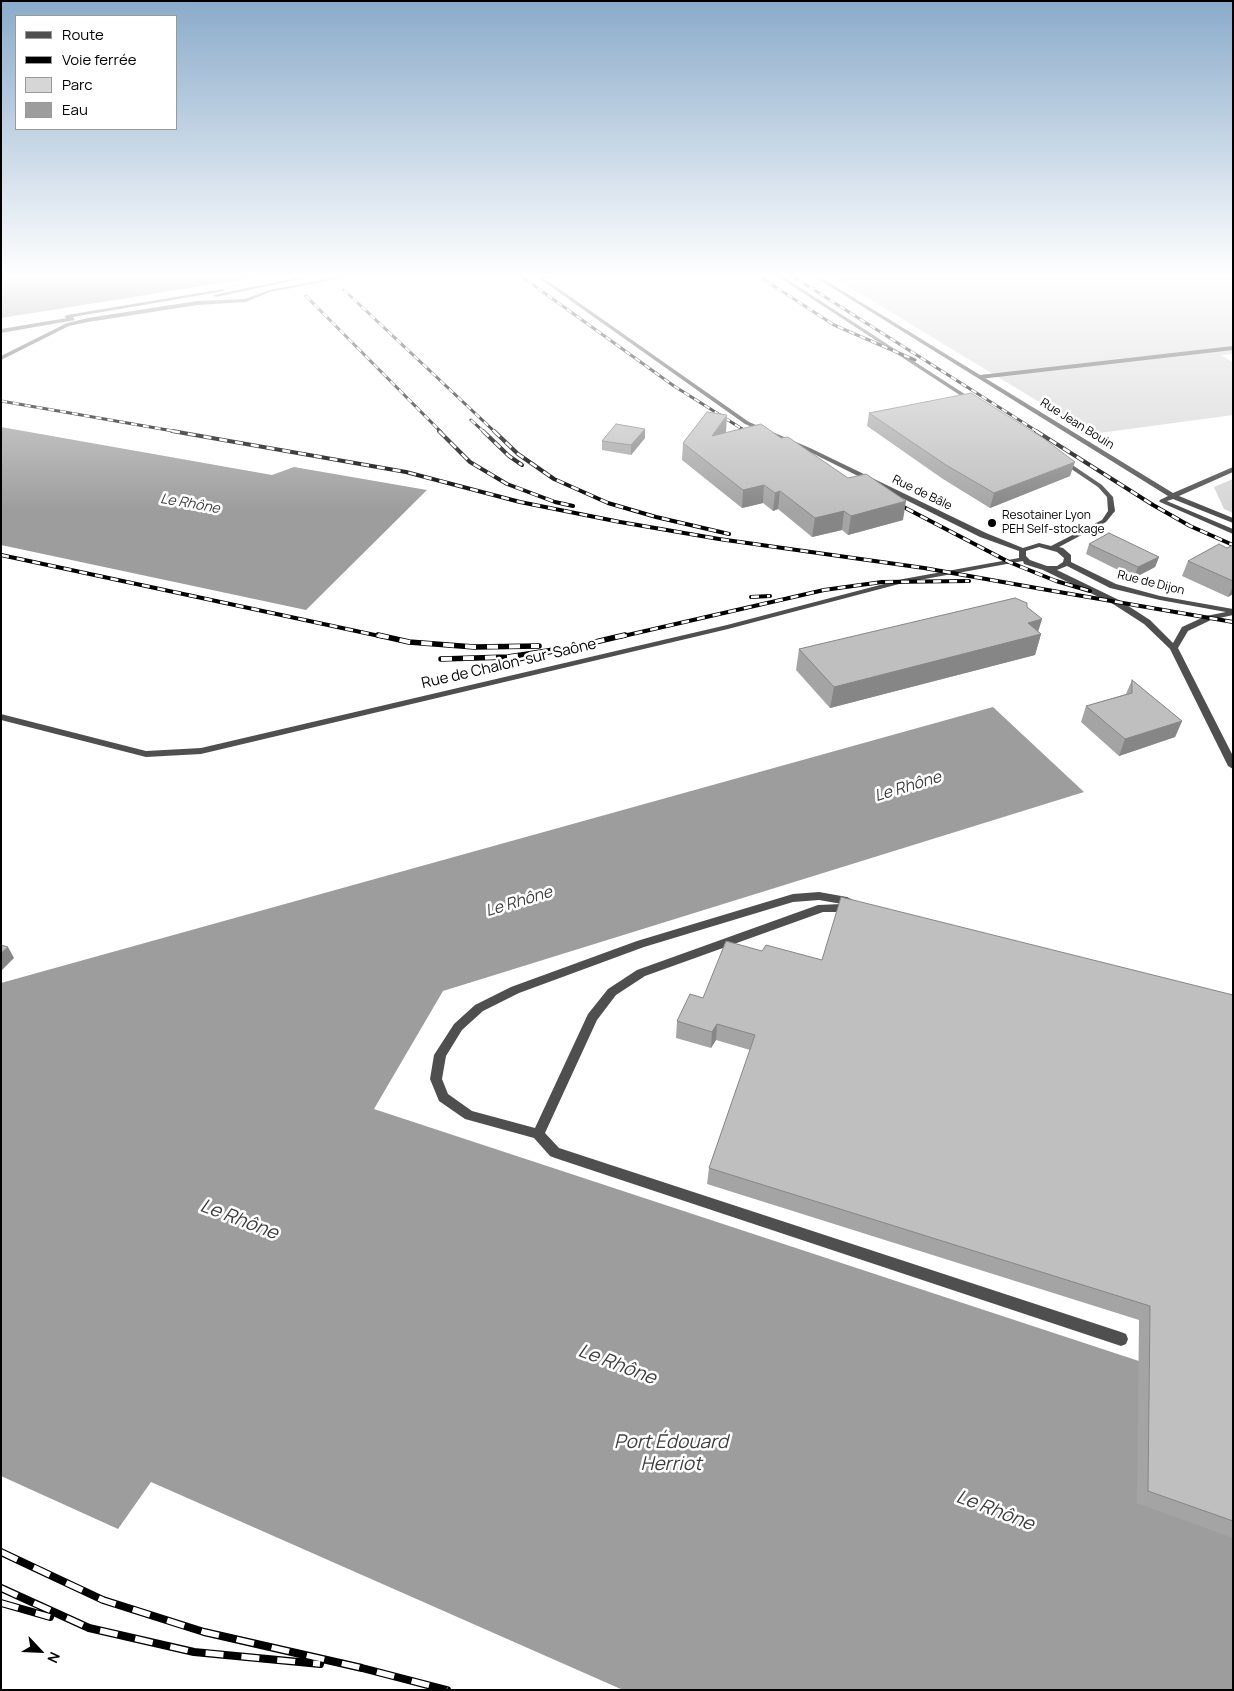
<!DOCTYPE html>
<html>
<head>
<meta charset="utf-8">
<style>
	body { margin:0 }
	#map { position:relative; width:1234px; height:1691px; overflow:hidden; background:#fff; font-family:Manrope,sans-serif }
	canvas { display:block }
	.frame { position:absolute; inset:0; border:2px solid #000; pointer-events:none }
	.legend { position:absolute; left:15px; top:15px; width:162px; height:115px; box-sizing:border-box; background:#fff; border:1px solid #999; margin:0; padding:6px 9px; list-style:none; font-size:15px; color:#000 }
	.legend li { display:flex; align-items:center; gap:10px; height:25px }
	.legend b { width:25px; border:1px solid #999 }
	.north { position:absolute; left:15px; top:1626px; width:50px; height:50px; -webkit-text-stroke:4px #fff; paint-order:stroke; rotate:115deg; font-size:14px; font-weight:700; line-height:20px; text-align:center; color:#000 }
	.north::after { content:''; display:block; margin:auto; width:18px; height:22px; background:#000; clip-path:polygon(50% 0,100% 100%,50% 72%,0 100%) }
</style>
</head>
<body>
<div id="map">
<canvas width="1234" height="1691"></canvas>
<div class="frame"></div>
<ul class="legend">
<li><b style="height:6px;background:#4f4f4f"></b>Route</li>
<li><b style="height:6px;background:#000"></b>Voie ferrée</li>
<li><b style="height:14px;background:#d6d6d6"></b>Parc</li>
<li><b style="height:14px;background:#9d9d9d"></b>Eau</li>
</ul>
<div class="north">N</div>
</div>
<script>
const c = document.querySelector('canvas').getContext('2d');
c.lineJoin = 'round';
function fillPath(path, color) { c.fillStyle = color; c.fill(path, 'evenodd'); }
const toPath = rows => new Path2D(rows.map(r => 'M' + r).join(''));
function trace(path, color, width, dash) { c.strokeStyle = color; c.lineWidth = width; c.lineCap = dash ? 'butt' : 'round'; c.setLineDash(dash || []); c.stroke(path); }
function label(font, color, halo, rows, align = 'center') {
  c.font = font + ' Manrope,sans-serif'; c.lineWidth = 5; c.setLineDash([]); c.textBaseline = 'middle'; c.strokeStyle = halo; c.fillStyle = color; for (const [text, x, y, turn = 0] of rows) {
    c.save(); c.translate(x, y); c.rotate((+turn || 0) * Math.PI / 180); c.textAlign = isNaN(turn) ? turn : align; if (halo) c.strokeText(text, 0, 0); c.fillText(text, 0, 0); c.restore();
  }
}
const green = toPath([
	[828,274,1233,274,1233,354,1221,355,1233,362,1233,415,1092,434],
	[1233,479,1233,513,1224,509,1214,487]
]);
const water = toPath([
	[1,274,278,274,1,318],
	[1,427,272,475,294,467,427,490,306,610,1,545],
	[993,707,1084,792,443,991,374,1109,1233,1392,1233,1690,623,1690,151,1482,118,1529,1,1476,1,983]
]);
const service = toPath([
	[316,274,325,274,216,297,213,295,316,274],
	[354,274,364,274,270,292,246,302,197,305,88,322,69,326,1,360,1,356,67,323,88,318,197,301,245,299,269,290,354,274],
	[533,274,538,274,749,422,810,448,986,533,1023,548,1039,543,1051,546,1102,520,1108,511,1107,497,1098,487,1061,462,1061,460,1065,460,1102,485,1113,497,1115,511,1106,522,1059,547,1063,548,1071,555,1071,562,1116,584,1160,596,1233,609,1233,615,1211,620,1188,631,1178,648,1233,756,1233,769,1228,766,1170,649,1144,624,1113,604,1043,570,1024,564,1023,561,903,583,728,629,201,754,146,757,1,720,1,714,146,751,201,748,727,625,903,579,1019,558,1019,551,980,537,806,450,745,424,533,274],
	[1039,547,1057,552,1064,558,1063,562,1057,566,1047,566,1030,560,1026,556,1026,551,1039,547],
	[1067,566,1110,588,1160,600,1226,612,1206,616,1182,627,1173,643,1150,620,1119,600,1057,570,1067,566],
	[774,274,779,274,977,402,972,403,774,274],
	[223,289,225,291,73,317,75,320,1,333,1,329,67,318,64,317,67,315,223,289],
	[1233,346,1233,350,980,379,977,377,980,375,1233,346],
	[1162,499,1233,529,1233,534,1160,502,1159,501,1162,499],
	[819,892,847,897,857,902,858,905,855,911,851,912,823,912,645,976,616,995,597,1020,545,1133,559,1148,1121,1332,1126,1334,1128,1339,1126,1344,1121,1346,555,1158,550,1156,534,1138,465,1119,439,1101,430,1079,434,1055,454,1024,475,1005,511,987,637,941,793,894,819,892],
	[819,900,842,904,818,905,637,970,608,989,588,1014,535,1128,472,1111,448,1094,442,1079,446,1056,462,1030,483,1011,519,993,644,947,793,902,819,900]
]);
const minor = toPath([
	[810,274,815,274,1173,493,1233,467,1233,472,1179,496,1233,518,1233,523,1173,499,1164,502,1160,502,1160,500,1168,496,810,274]
]);
const railFar3 = toPath([
	[518,274,674,386,747,432],
	[789,274,1038,432],
	[757,275,834,325,915,360],
	[344,290,495,432],
	[306,296,441,432],
	[1,401,179,432],
	[471,420,484,432]
]);
const railFar2 = toPath([
	[172,431,406,472,520,502,620,522,719,539,924,568,1042,589],
	[439,431,470,462,507,484,555,502,573,506],
	[483,431,509,456,522,465],
	[494,431,518,454,554,479,608,503,656,517,729,534],
	[745,431,752,435],
	[1036,431,1153,505,1190,526,1233,545],
	[892,501,1009,562,1056,581,1090,591],
	[1,555,384,637],
	[1036,588,1233,622],
	[751,597,770,596],
	[619,637,824,590,882,582,969,581]
]);
const railFar1 = toPath([
	[378,635,409,642,474,647,539,646],
	[441,659,508,657,574,647,625,635]
]);
const rail = toPath([
	[1,1552,103,1600,204,1632,362,1668,447,1690],
	[1,1588,89,1628,194,1652,320,1664],
	[1,1603,50,1617]
]);
const wall = toPath([
	[869,413,1070,476,990,508,943,479,867,426],
	[645,429,645,438,631,455,602,450,602,441],
	[726,432,725,433,781,438,903,520,848,535,842,530,812,537,778,509,773,511,763,503,742,508,682,460,683,443],
	[1089,544,1159,557,1155,567,1134,578,1086,554],
	[1233,545,1233,594,1228,597,1182,576,1188,561,1227,548],
	[1027,607,1042,619,1038,631,1041,634,1035,655,830,708,796,670,799,649],
	[1132,680,1182,721,1175,737,1119,756,1081,722,1086,706,1126,694],
	[762,951,822,960,1233,995,1233,1538,1137,1503,1139,1320,707,1184,709,1168,750,1050,716,1040,711,1048,676,1038,677,1021,703,998]
]);
const shadedWall = toPath([
	[727,415,726,432,711,453,712,436],
	[645,429,645,438,631,455,631,445],
	[1075,462,1070,476,990,508,994,493],
	[764,485,763,503,742,508,743,490],
	[780,491,778,509,773,511,775,493],
	[906,501,903,520,848,535,851,516],
	[844,511,842,530,812,537,815,518],
	[1159,557,1155,567,1134,578,1138,567],
	[1233,586,1233,594,1228,597],
	[1042,619,1037,635,1041,634,1035,655,830,708,834,687,1028,623],
	[1182,721,1175,737,1119,756,1125,739],
	[8,947,14,958,1,971,1,953],
	[717,1024,716,1040,711,1048,712,1032]
]);
const building = toPath([
	[971,393,1043,438,1075,462,994,493,946,465,869,413,971,393],
	[707,412,727,415,712,436,761,424,781,438,788,437,848,478,866,474,906,501,851,516,844,511,815,518,780,491,775,493,764,485,743,490,683,443,707,412],
	[616,424,645,429,631,445,602,441,616,424],
	[1109,533,1159,557,1138,567,1089,544,1109,533],
	[1219,544,1227,548,1233,545,1233,581,1188,561,1219,544],
	[1015,598,1027,603,1027,607,1042,619,1028,623,1041,634,834,687,799,649,1015,598],
	[1132,680,1182,721,1125,739,1086,706,1132,693,1132,680],
	[841,897,1233,995,1233,1521,1148,1491,1150,1306,709,1168,755,1035,717,1024,712,1032,677,1021,690,994,703,998,726,941,762,951,766,945,822,960,841,897],
	[1,945,8,947,1,953,1,945]
]);
const markers = [
	[992,523,5,"#000"]
];
const farStreetnames = [
	["Rue Jean Bouin",1077,424,32],
	["Rue de Bâle",922,493,26],
	["Rue de Dijon",1151,583,14]
];
const farPoinames = [
	["Resotainer Lyon",1002,516],
	["PEH Self-stockage",1002,530]
];
const farWaternames = [
	["Le Rhône",190,504,10]
];
const streetNames = [
	["Rue de Chalon-sur-Saône",509,664,-13]
];
const waterNames = [
	["Le Rhône",908,787,-17],
	["Le Rhône",519,902,-17]
];
const nearWaternames = [
	["Le Rhône",239,1220,21],
	["Le Rhône",617,1365,21],
	["Port Édouard",671,1443],
	["Herriot",671,1465],
	["Le Rhône",995,1511,21]
];
fillPath(green, '#d6d6d6');
fillPath(water, '#9d9d9d');
fillPath(service, '#4f4f4f');
fillPath(minor, '#4f4f4f');
trace(railFar3, '#000', 3);
trace(railFar2, '#000', 4);
trace(railFar1, '#000', 5.5);
trace(rail, '#000', 8);
trace(railFar3, '#fff', 2, [6]);
trace(railFar2, '#fff', 2.5, [8]);
trace(railFar1, '#fff', 4, [11]);
trace(rail, '#fff', 5.5, [18]);
fillPath(wall, '#a4a4a4');
fillPath(shadedWall, '#868686');
fillPath(building, '#bfbfbf');
trace(building, '#868686', 1);
const sky = c.createLinearGradient(0, 0, 0, 511);
sky.addColorStop(0, '#8aabca');
sky.addColorStop(0.54, '#fff');
sky.addColorStop(1, '#ffffff00');
c.fillStyle = sky;
c.fillRect(0, 0, 1234, 511);
for (const [x, y, r, color] of markers) { const dot = new Path2D(); dot.arc(x, y, r, 0, 2 * Math.PI); c.fillStyle = color; c.fill(dot); trace(dot, '#fff', 2); }
label('12px', '#000', '#fff', farStreetnames);
label('12px', '#000', '#fff', farPoinames, 'left');
label('italic 14px', '#3e3e3e', '#fff', farWaternames);
label('15px', '#000', '#fff', streetNames);
label('italic 16px', '#3e3e3e', '#fff', waterNames);
label('italic 19px', '#3e3e3e', '#fff', nearWaternames);
</script>
</body>
</html>
